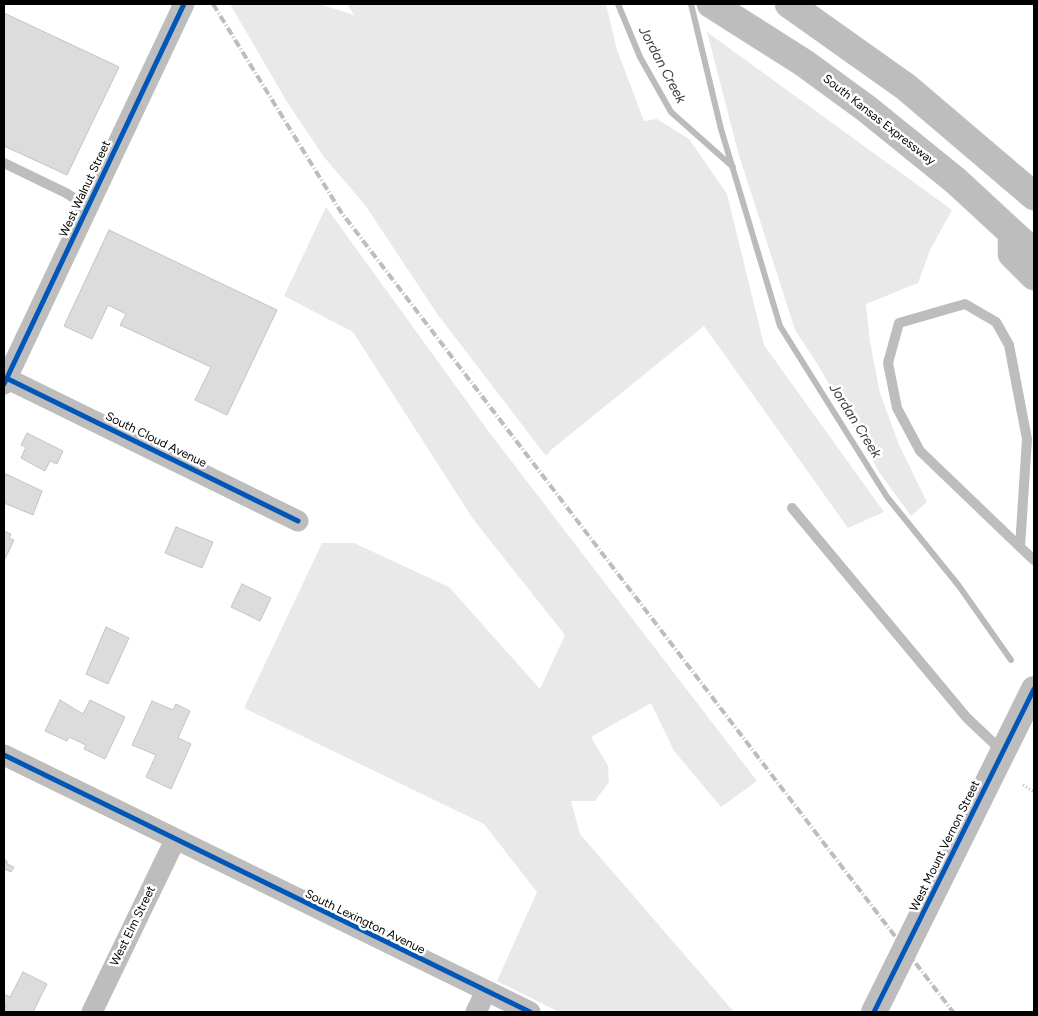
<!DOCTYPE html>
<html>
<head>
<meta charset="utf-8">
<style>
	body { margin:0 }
	#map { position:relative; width:1038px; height:1016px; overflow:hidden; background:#fff; font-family:Figtree,sans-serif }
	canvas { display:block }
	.frame { position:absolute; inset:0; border:5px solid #000; pointer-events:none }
</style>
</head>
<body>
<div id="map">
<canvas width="1038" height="1016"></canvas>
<div class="frame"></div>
</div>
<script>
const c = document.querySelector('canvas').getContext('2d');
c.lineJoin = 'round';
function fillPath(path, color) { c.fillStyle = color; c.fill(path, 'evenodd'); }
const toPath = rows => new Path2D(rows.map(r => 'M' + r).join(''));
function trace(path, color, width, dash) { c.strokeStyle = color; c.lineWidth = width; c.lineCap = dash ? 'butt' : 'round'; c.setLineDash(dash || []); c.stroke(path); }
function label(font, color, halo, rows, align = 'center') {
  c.font = font + ' Figtree,sans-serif'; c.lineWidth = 5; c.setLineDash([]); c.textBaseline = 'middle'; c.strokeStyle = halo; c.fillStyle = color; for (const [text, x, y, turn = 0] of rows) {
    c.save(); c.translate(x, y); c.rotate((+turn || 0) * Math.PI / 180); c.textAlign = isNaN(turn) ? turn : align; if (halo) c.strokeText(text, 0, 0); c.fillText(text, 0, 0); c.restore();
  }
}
const green = toPath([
	[230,4,320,4,354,15,347,4,606,4,617,50,644,121,657,119,689,139,727,194,764,345,884,512,848,528,704,326,551,450,546,456,438,315,365,205,324,157,287,102],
	[707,32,952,210,930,250,918,283,866,304,870,342,880,393,899,445,927,502,911,516,879,472,818,365,795,330,738,152],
	[326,207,489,432,757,781,721,807,674,751,651,703,591,737,608,766,609,782,595,801,571,801,580,834,734,1012,559,1012,497,981,537,892,484,824,244,708,322,543,354,543,449,587,540,689,565,635,473,519,353,332,284,296]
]);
const stream = toPath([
	[618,4,640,57,671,112,733,167],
	[691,4,721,129,780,326,887,497,959,586,1011,660]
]);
const building = toPath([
	[4,13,119,67,67,175,4,146,4,13],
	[109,230,277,310,227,415,195,400,211,367,120,325,126,314,108,305,92,339,64,326,109,230],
	[27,433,63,451,57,464,50,461,45,471,21,458,26,447,21,445,27,433],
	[6,474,42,491,33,515,4,503,4,479,6,474],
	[176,527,213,542,202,568,165,553,176,527],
	[4,531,11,534,9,538,14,540,4,561,4,531],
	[242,584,271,598,260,621,231,607,242,584],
	[106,627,129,638,108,684,86,674,106,627],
	[60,700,83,714,90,700,125,717,105,759,84,749,86,745,69,737,67,741,45,731,60,700],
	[152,701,173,710,176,704,190,711,178,738,191,744,171,789,146,777,156,755,132,745,152,701],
	[4,859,7,861,7,864,14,867,11,872,4,869,4,859],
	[23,972,47,984,33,1012,4,1012,6,1005,4,1004,4,994,10,997,23,972]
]);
const path = toPath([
	[1023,785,1034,792]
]);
const service = toPath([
	[4,163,66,193,88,207],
	[792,508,967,718,1002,751],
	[1020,547,1027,439,1009,345,996,322,965,304,899,323,888,363,897,408,920,451,1020,547,1034,560]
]);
const minor = toPath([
	[6,378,298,521],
	[4,384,184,4],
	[4,755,530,1012],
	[92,1012,175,840],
	[476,1012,486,991]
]);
const tertiary = toPath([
	[874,1012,1034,689]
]);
const primary = toPath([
	[711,4,804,63,867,109,956,181,1034,253],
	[789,4,906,87,1034,196],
	[1012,241,1012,254,1034,276]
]);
const rail = toPath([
	[213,4,341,212,953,1012]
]);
const cycleway = toPath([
	[6,378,298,521],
	[4,384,184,4],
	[4,755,530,1012],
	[874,1012,1034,689]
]);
const streetNames = [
	["South Kansas Expressway",879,120,38],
	["West Walnut Street",85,189,-65],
	["South Cloud Avenue",156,440,26],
	["West Mount Vernon Street",945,846,-64],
	["South Lexington Avenue",365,922,26],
	["West Elm Street",133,926,-64]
];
const waterNames = [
	["Jordan Creek",662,65,62],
	["Jordan Creek",855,421,58]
];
fillPath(green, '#e9e9e9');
trace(stream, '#bbb', 6);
fillPath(building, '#dcdcdc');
trace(building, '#c4c4c4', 1);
trace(primary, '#dbdbdb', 29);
trace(path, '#b8b8b8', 3, [1, 2.5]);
trace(service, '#bdbdbd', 10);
trace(minor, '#bdbdbd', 21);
trace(tertiary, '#bdbdbd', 26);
trace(primary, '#bdbdbd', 28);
trace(rail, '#bdbdbd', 4, [8, 2.5, 1, 2.5]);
trace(cycleway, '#0057b8', 5);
label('12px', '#000', '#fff', streetNames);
label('italic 14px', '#3f3f3f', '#fff', waterNames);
</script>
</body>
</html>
